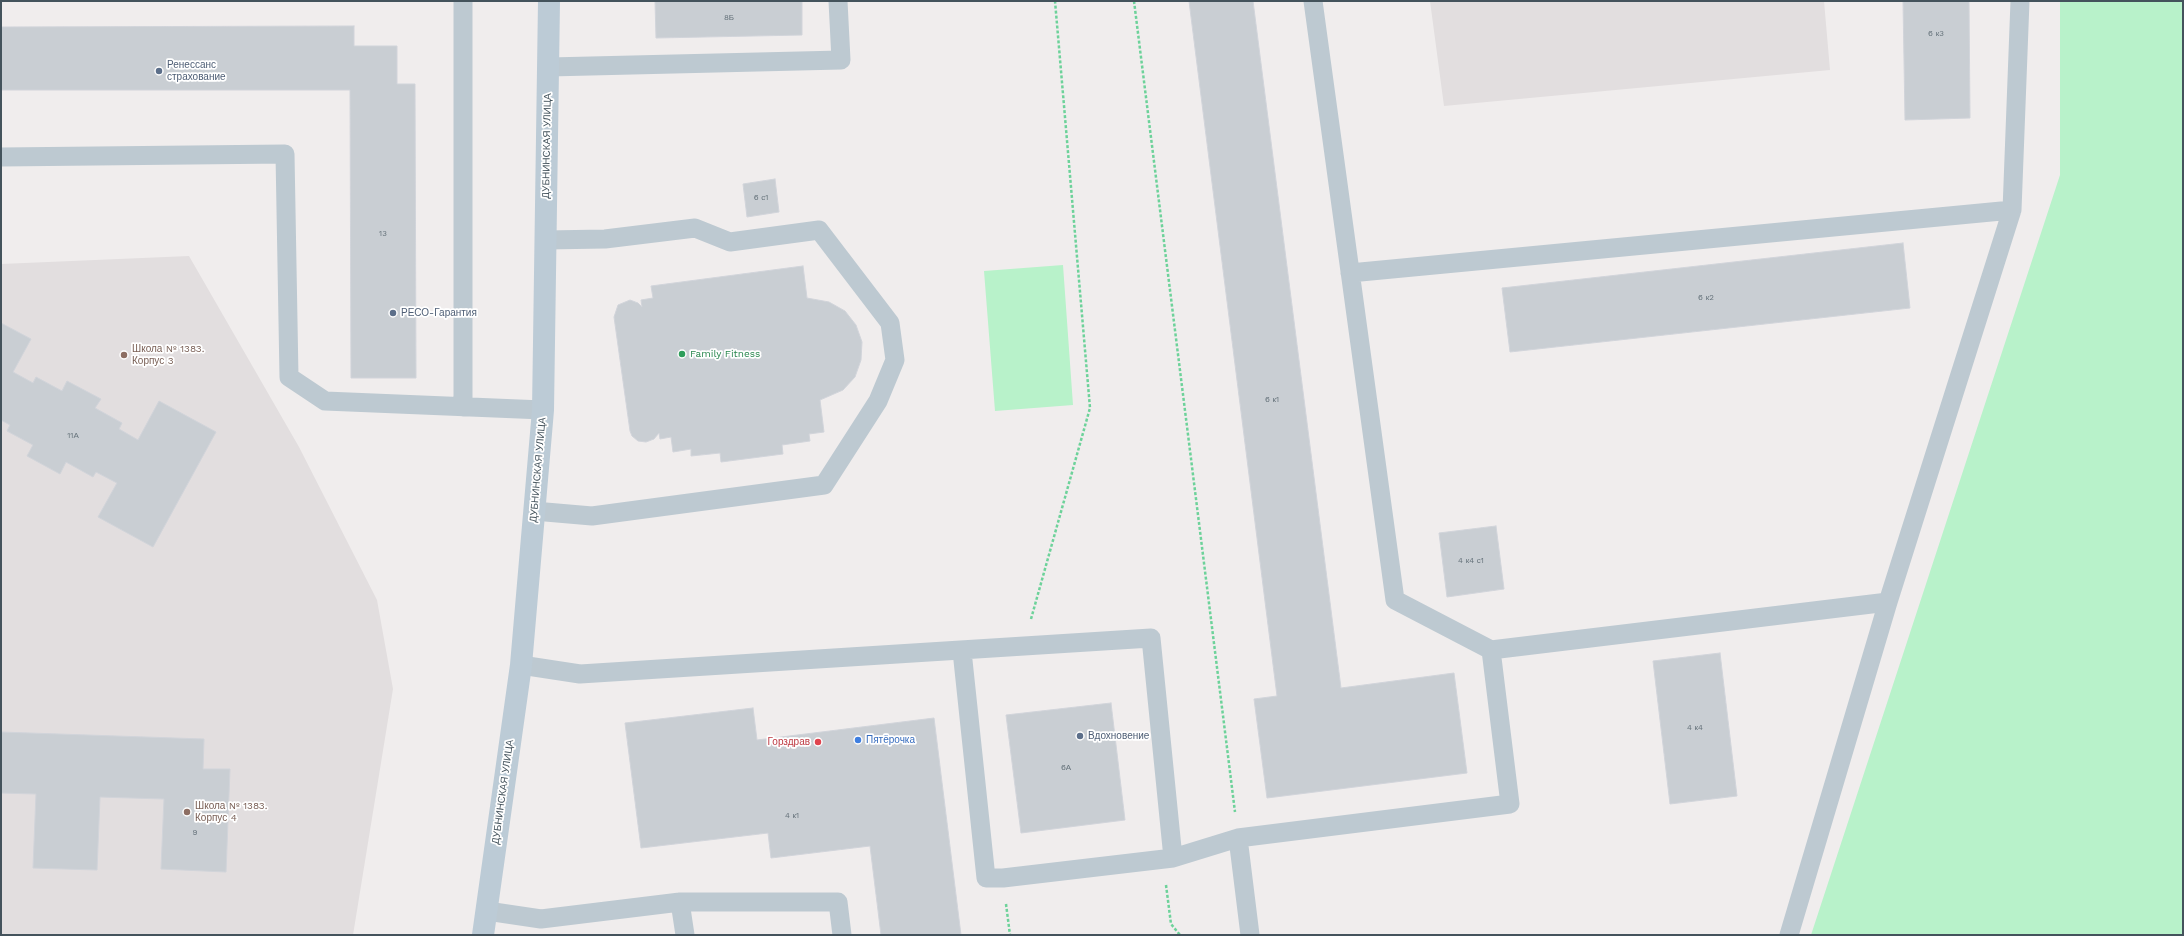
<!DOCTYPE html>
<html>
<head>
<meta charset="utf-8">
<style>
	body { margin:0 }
	#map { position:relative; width:2184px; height:936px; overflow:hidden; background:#f0eded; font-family:"Work Sans",sans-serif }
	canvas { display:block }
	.frame { position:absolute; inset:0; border:2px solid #44535c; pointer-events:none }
</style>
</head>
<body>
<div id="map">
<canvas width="2184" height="936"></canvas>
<div class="frame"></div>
</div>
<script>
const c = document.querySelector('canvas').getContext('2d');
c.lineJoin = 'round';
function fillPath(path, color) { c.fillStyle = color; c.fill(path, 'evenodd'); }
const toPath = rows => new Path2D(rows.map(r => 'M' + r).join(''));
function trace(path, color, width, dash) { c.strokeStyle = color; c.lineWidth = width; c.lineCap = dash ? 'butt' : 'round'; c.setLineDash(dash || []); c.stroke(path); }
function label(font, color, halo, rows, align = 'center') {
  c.font = font + ' "Work Sans",sans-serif'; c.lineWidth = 3.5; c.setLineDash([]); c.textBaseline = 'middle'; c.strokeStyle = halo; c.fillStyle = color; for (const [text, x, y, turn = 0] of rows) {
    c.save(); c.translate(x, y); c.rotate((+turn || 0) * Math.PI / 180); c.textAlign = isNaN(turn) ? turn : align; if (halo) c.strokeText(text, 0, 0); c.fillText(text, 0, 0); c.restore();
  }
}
const education = toPath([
	[1430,1,1824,1,1830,70,1444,106],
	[189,256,299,447,377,600,393,689,353,935,1,935,1,264]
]);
const green = toPath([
	[2060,1,2183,1,2183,935,1811,935,2060,175],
	[1063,265,1073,405,995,411,984,271]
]);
const building = toPath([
	[655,1,802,1,802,35,656,38,655,1],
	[1189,1,1253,1,1341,688,1454,673,1467,773,1267,798,1254,699,1277,696,1189,1],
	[1903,1,1969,1,1970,118,1905,120,1903,1],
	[354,26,354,46,397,46,397,84,415,84,416,378,351,378,350,90,1,90,1,27,354,26],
	[775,179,779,212,747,217,743,184,775,179],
	[1903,243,1910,308,1510,352,1502,288,1903,243],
	[803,266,807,298,829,302,845,311,856,325,862,342,861,360,855,377,843,390,820,400,824,432,809,434,810,441,782,445,783,454,721,462,720,453,691,456,691,449,673,452,671,437,660,439,659,433,654,439,646,442,638,441,632,436,630,431,614,317,618,305,630,300,638,303,642,307,641,300,653,298,651,286,803,266],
	[1,323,31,339,13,372,33,383,36,377,62,391,67,381,101,399,95,408,122,423,119,429,138,440,159,401,216,432,153,547,98,517,117,483,96,472,93,477,66,462,60,474,27,456,33,445,7,431,10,425,1,420,1,323],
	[1496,526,1504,589,1447,597,1439,533,1496,526],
	[1720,653,1737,796,1670,804,1653,661,1720,653],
	[1111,703,1125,820,1021,833,1006,715,1111,703],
	[753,708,757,740,934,718,961,935,881,935,870,846,771,858,768,833,641,848,625,723,753,708],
	[1,732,204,739,203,769,230,769,226,872,161,869,164,799,100,797,97,870,33,868,36,794,1,793,1,732]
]);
const path = toPath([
	[1134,1,1235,812],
	[1031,619,1090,408,1055,1],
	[1166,885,1171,924,1180,935],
	[1006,904,1010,935]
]);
const lane = toPath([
	[463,1,463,407],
	[1313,1,1395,600,1491,650,1888,602],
	[549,67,841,60,838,1],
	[1,157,285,154,289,377,325,401,543,410],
	[1350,273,2012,210],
	[534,511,592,516,824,485,878,401,895,360,890,323,819,230,730,242,695,228,605,239,546,240],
	[962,651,986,878,1003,878,1173,858,1238,838,1510,804,1491,650],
	[521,665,580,674,1151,638,1173,858],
	[1238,838,1250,935],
	[680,902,685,935],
	[487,911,541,919,680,902,838,902,842,935],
	[1789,935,1888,602,2012,210,2020,1]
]);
const secondary = toPath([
	[483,935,521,665,543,410,549,1]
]);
const markers = [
	[159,71,4,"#5c6f8a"],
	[393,313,4,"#5c6f8a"],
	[682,354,4,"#2e9e5b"],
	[124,355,4,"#8d6e63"],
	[1080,736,4,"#5c6f8a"],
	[858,740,4,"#3f7fe0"],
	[818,742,4,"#e0444e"],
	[187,812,4,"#8d6e63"]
];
const numberNames = [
	["8Б",729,18],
	["6 к3",1936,34],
	["6 с1",761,198],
	["13",383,234],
	["6 к2",1706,298],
	["6 к1",1272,400],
	["11А",73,436],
	["4 к4 с1",1471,561],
	["4 к4",1695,728],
	["6А",1066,768],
	["4 к1",792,816],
	["9",195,833]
];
const serviceNames = [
	["Ренессанс",167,65],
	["страхование",167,77],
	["РЕСО-Гарантия",401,313],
	["Вдохновение",1088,736]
];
const streetNames = [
	["ДУБНИНСКАЯ УЛИЦА",547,146,-89],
	["ДУБНИНСКАЯ УЛИЦА",538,470,-85],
	["ДУБНИНСКАЯ УЛИЦА",503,792,-82]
];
const educationNames = [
	["Школа № 1383.",132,349],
	["Корпус 3",132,361],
	["Школа № 1383.",195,806],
	["Корпус 4",195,818]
];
const leisureNames = [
	["Family Fitness",690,354]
];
const shopNames = [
	["Пятёрочка",866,740]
];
const healthNames = [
	["Горздрав",810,742]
];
fillPath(education, '#e2dedf');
fillPath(green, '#b8f2ca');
fillPath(building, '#c9ced3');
trace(building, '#d1d4da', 1);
trace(path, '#6dd29a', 2.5, [3, 2]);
trace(lane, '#bdc9d1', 19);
trace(secondary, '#bccbd6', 22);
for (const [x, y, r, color] of markers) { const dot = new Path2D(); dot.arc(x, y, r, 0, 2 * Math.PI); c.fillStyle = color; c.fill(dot); trace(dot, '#fff', 1.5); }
label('8px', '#65727a', null, numberNames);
label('10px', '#4e5e75', '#fff', serviceNames, 'left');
label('10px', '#44535c', '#fff', streetNames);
label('10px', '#785e54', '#fff', educationNames, 'left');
label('10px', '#27864d', '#fff', leisureNames, 'left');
label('10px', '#366cbe', '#fff', shopNames, 'left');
label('10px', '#be3a42', '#fff', healthNames, 'right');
</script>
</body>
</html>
